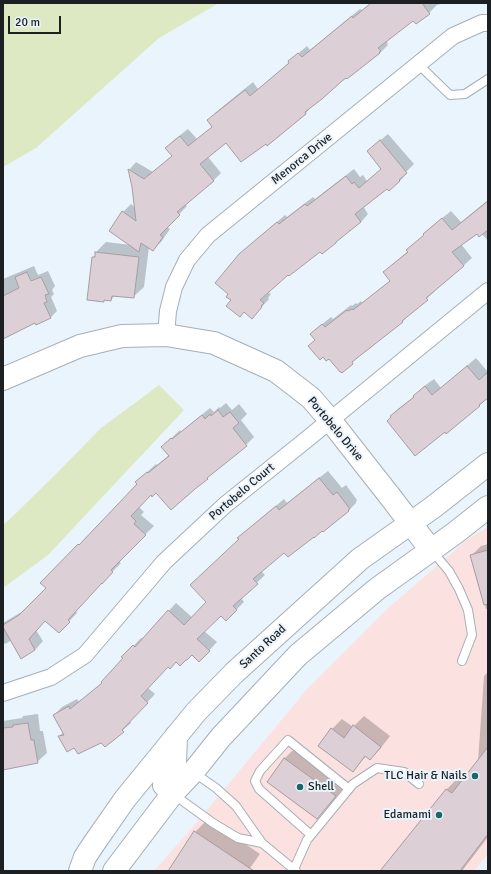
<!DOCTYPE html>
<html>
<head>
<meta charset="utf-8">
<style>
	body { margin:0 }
	#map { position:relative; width:491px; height:874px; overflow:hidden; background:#eaf4fd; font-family:Signika,sans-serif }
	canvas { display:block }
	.frame { position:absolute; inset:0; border:4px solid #1d2023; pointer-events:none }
	.scale { position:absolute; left:8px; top:16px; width:53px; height:18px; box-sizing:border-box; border:2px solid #1d2023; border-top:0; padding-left:5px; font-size:12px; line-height:14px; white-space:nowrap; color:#1d2023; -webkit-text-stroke:3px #eaf4fd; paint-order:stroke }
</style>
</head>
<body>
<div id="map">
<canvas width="491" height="874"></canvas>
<div class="frame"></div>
<div class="scale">20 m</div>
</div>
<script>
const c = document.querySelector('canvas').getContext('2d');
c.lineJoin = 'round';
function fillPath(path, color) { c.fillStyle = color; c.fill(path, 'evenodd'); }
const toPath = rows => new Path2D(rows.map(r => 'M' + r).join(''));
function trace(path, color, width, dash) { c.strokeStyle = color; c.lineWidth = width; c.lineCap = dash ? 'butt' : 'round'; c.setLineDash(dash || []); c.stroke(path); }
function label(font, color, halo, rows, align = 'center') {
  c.font = font + ' Signika,sans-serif'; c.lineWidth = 4; c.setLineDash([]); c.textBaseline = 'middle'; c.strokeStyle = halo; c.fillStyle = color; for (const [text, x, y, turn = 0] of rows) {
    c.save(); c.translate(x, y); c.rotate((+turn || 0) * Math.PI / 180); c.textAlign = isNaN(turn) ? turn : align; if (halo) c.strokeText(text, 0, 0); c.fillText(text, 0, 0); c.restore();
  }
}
const commercial = toPath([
	[488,527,488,854,474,871,154,871,191,829,308,688,387,609,468,539]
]);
const green = toPath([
	[3,3,219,3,159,38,36,148,3,167],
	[159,385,184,410,48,555,6,586,3,587,3,525,11,518,57,473,101,428,131,406]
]);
const shadow = toPath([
	[371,3,443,3,437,5,429,13,414,19,386,41,388,43,387,44,388,45,380,53,347,78,347,77,313,105,306,113,267,144,266,142,226,142,208,157,221,173,213,181,185,204,187,206,167,227,170,229,161,242,153,250,149,247,144,287,133,297,115,295,111,300,105,299,103,301,93,258,96,255,96,252,106,242,131,245,123,212,131,204,136,208,129,170,136,162,153,172,173,155,167,148,174,140,188,129,197,139,213,126,209,120,216,112,253,82,258,89,290,62,289,61,307,46,310,50,360,9,362,10],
	[388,134,414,164,406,172,407,173,400,181,387,188,363,206,368,214,361,222,341,236,320,251,288,274,267,292,271,294,268,298,269,299,252,318,232,300,248,247,285,215,287,217,313,197,315,199,354,169,360,177,363,175,367,181,382,168,376,144],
	[488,200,488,241,482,234,477,233,461,244,472,258,463,266,434,290,435,291,403,321,360,354,352,363,329,358,311,334,320,326,331,317,333,319,351,305,352,306,356,303,357,304,361,301,362,303,391,280,385,272,393,264,408,251,407,250,424,235,424,234,432,226,451,211,461,222],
	[34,266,38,275,48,271,55,286,52,290,54,294,51,297,57,311,50,318,35,321,3,338,3,279],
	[476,358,488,372,488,398,463,420,445,431,391,416,399,408,415,396,423,387,434,379,441,388],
	[226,403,232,410,239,404,247,414,241,420,254,437,246,445,194,488,156,492,151,494,139,507,144,512,141,515,154,526,118,561,121,563,102,582,76,611,77,613,59,632,46,620,36,630,43,641,35,650,12,640,5,644,3,641,3,623,28,608,47,588,79,545,87,536,87,537,138,484,136,482,145,474,156,464,157,465,169,455,162,447,180,430,181,432,210,408,214,412,219,407,220,408],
	[328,471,342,488,346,485,357,500,356,502,356,503,348,511,284,551,261,571,265,575,241,598,244,602,236,610,221,615,204,631,217,642,207,653,192,654,168,666,148,688,155,694,130,721,131,723,105,746,101,741,74,747,59,736,64,732,54,715,62,707,77,699,79,702,103,682,124,658,123,657,141,638,143,639,176,603,193,618,207,602,240,539,239,538,247,530,284,499,287,503],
	[488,544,488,609,486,609,471,556,481,546],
	[488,672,488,837,462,871,381,871,447,789,460,776,464,779,478,761,484,676],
	[38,714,40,731,43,731,47,753,37,762,3,769,3,721,22,718,23,716],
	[364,716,390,736,380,749,370,759,366,756,353,771,332,729,342,719,353,727],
	[295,748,345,786,327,808,317,818,268,781,285,758],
	[208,819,260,854,248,871,169,871,195,832]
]);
const building = toPath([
	[371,3,422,3,430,14,416,24,413,21,378,48,381,51,379,52,380,53,347,79,346,78,342,81,322,99,305,112,306,114,267,146,266,144,241,162,226,143,200,164,214,181,177,212,180,215,160,235,163,237,153,251,141,243,139,252,109,231,122,211,136,221,132,187,128,169,144,179,172,156,165,148,180,136,188,146,212,127,207,120,245,90,250,96,289,63,288,61,298,53,302,57,341,25,352,16,353,18,371,3],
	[380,140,407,173,399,180,400,181,389,191,387,189,355,214,361,222,336,242,336,243,322,254,320,252,289,276,288,275,260,300,264,303,261,306,262,307,252,319,244,312,240,317,226,306,231,300,226,297,228,294,215,283,239,254,277,222,279,224,305,204,307,206,346,176,352,184,354,182,359,188,381,169,367,151,380,140],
	[488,201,488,230,479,237,477,234,452,252,464,266,426,298,428,300,402,321,403,322,352,362,353,364,342,373,341,372,340,372,329,359,326,361,323,357,320,360,308,346,315,340,310,334,322,324,325,327,343,313,347,310,348,311,352,309,353,310,390,281,383,272,408,252,406,250,424,235,423,234,442,218,452,230,488,201],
	[95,252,139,257,134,298,112,296,111,301,104,300,104,302,87,300,92,257,95,257,95,252],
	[27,272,31,281,41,277,49,294,45,295,47,302,44,303,51,318,36,325,35,323,3,339,3,296,19,288,15,277,27,272],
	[467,366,479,380,488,372,488,398,479,405,480,406,446,434,445,432,415,456,387,421,391,417,390,416,414,397,413,396,425,386,432,395,467,366],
	[218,410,223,417,230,412,239,423,233,428,247,446,207,478,208,479,195,489,171,510,156,493,152,497,151,495,131,516,136,521,134,524,146,535,111,570,113,572,102,584,102,583,68,620,70,622,59,633,45,621,29,639,35,650,21,659,3,627,3,625,19,615,46,588,40,583,78,544,79,545,137,484,135,482,147,472,148,473,169,456,161,447,171,438,172,439,202,415,205,419,210,414,211,416,218,410],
	[319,478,333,495,337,492,350,509,348,510,349,511,323,532,322,531,314,538,314,537,288,557,284,553,253,579,258,584,233,606,237,610,226,621,221,616,197,639,210,651,199,662,192,655,187,660,186,660,180,666,176,662,170,669,168,667,141,696,148,703,122,730,124,732,105,747,101,743,78,754,74,748,67,752,58,736,64,735,53,715,69,706,70,709,102,683,101,682,123,658,121,657,133,645,135,647,168,610,184,625,206,602,190,585,239,539,237,538,253,525,276,506,279,510,319,478],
	[488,550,488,604,484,605,470,555,488,550],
	[28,723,31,740,34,740,38,763,3,770,3,728,13,727,13,725,28,723],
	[353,725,381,747,370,760,365,756,353,772,318,746,331,728,344,738,353,725],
	[488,747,488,834,460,871,380,871,446,789,452,793,488,747],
	[284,758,336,796,317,819,267,782,284,758],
	[194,831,254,871,168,871,194,831]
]);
const lane = toPath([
	[418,64,450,95,465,94,488,79],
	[432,551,449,571,459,589,468,610,472,635,462,661],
	[193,772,216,788,236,806,262,843,296,871],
	[173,794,213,823,238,838,262,843],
	[311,835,259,789,255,781,260,771,288,740,349,789],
	[294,869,307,840,353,784,377,768,404,772,419,784]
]);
const street = toPath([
	[166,335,168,311,174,287,187,260,208,235,453,36,482,23,488,23],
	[3,693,51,677,85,655,164,562,225,505,306,440,488,291]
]);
const secondary = toPath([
	[3,379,80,346,122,336,166,335,214,343,276,371,311,398,330,420,392,499,431,550]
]);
const primary = toPath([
	[173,793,164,785,165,774,175,763,176,736],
	[80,871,85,857,95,842,125,799,196,712,234,673,360,559,432,508,488,464],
	[114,871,173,793,193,772,221,737,298,655,377,589,455,533,488,507]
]);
const markers = [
	[475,776,4,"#1a6768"],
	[300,787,4,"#1a6768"],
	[439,815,4,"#1a6768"]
];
const streetNames = [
	["Menorca Drive",302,159,-39],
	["Portobelo Drive",335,429,50],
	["Portobelo Court",242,492,-40],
	["Santo Road",263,647,-43]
];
const poiNames = [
	["TLC Hair & Nails",467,776],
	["Shell",308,787,"left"],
	["Edamami",431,815]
];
fillPath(commercial, '#fce1e1');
fillPath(green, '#dde9c2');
fillPath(shadow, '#0003');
fillPath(building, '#dcd0d6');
trace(building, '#a79ca2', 1);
trace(lane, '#a5afb7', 10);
trace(street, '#a5afb7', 18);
trace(secondary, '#a5afb7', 24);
trace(primary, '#a5afb7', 24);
trace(lane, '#fff', 8);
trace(street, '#fff', 16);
trace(secondary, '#fff', 22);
trace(primary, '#fff', 22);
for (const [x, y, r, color] of markers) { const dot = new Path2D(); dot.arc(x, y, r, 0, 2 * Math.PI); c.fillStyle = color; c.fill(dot); trace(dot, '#eaf4fd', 1.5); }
label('12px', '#1d2023', '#eaf4fd', streetNames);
label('12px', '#1d2023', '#eaf4fd', poiNames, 'right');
</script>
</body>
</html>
